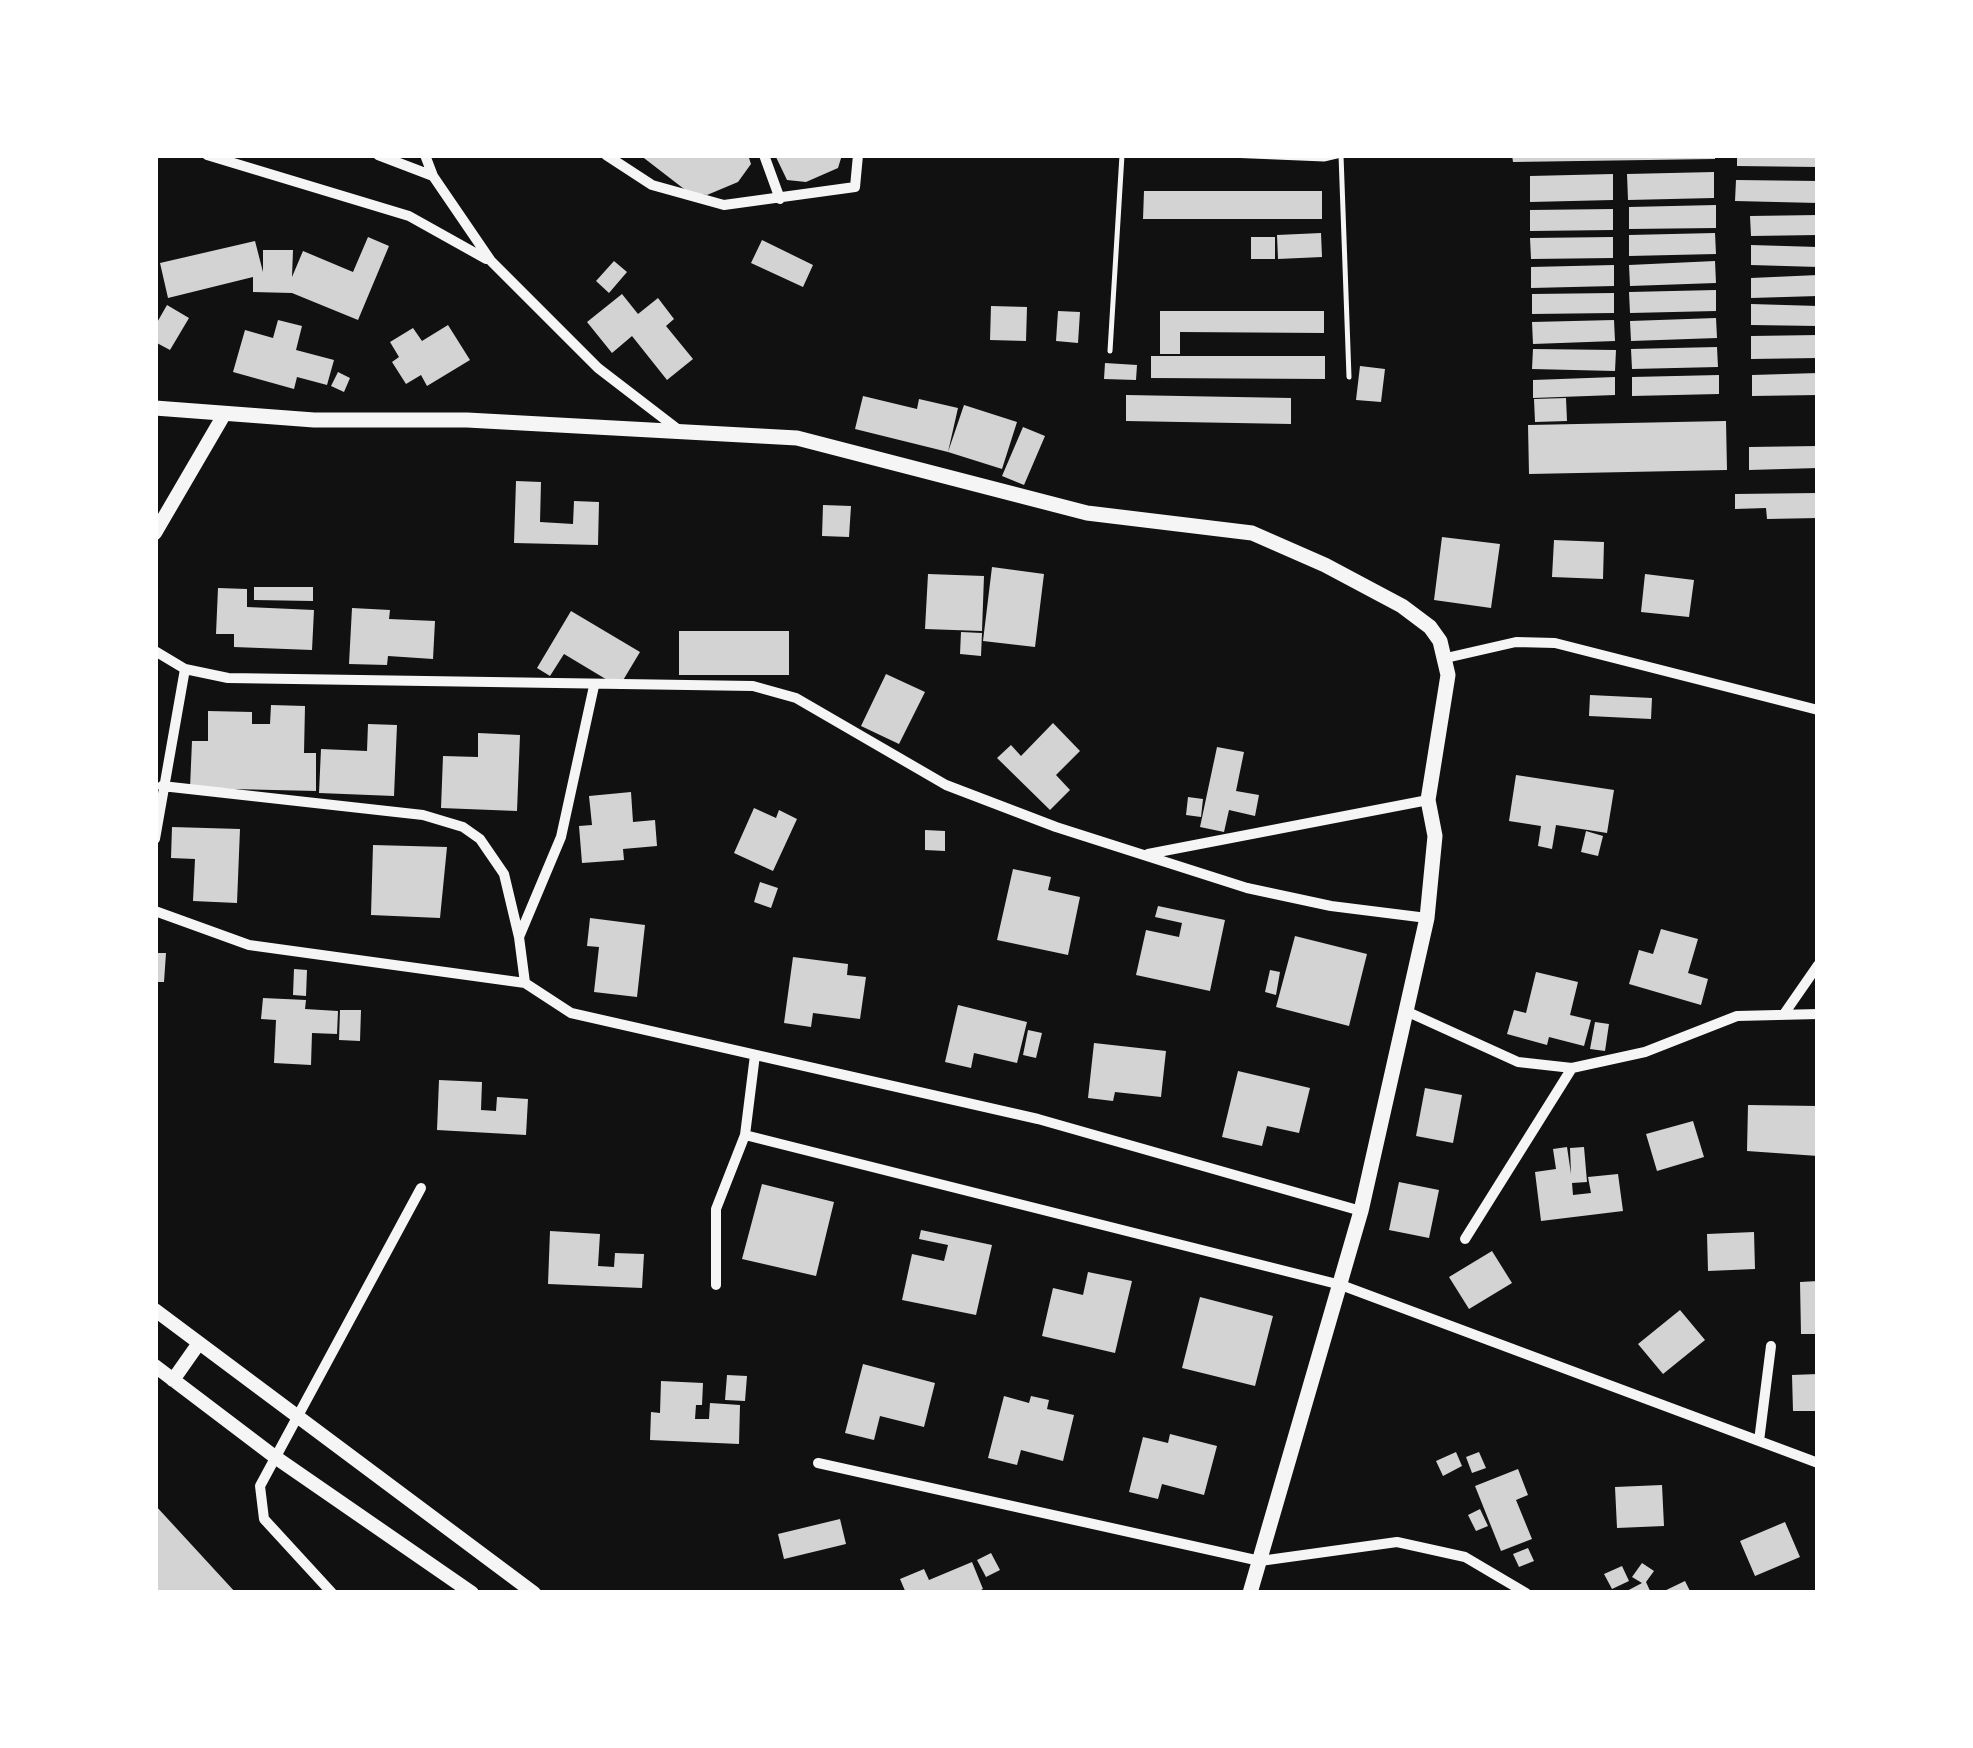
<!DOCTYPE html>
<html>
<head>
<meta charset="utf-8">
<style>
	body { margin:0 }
	#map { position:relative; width:1973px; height:1748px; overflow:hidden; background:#111; font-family:"Roboto Condensed",sans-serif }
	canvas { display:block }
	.frame { position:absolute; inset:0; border:158px solid #fff; pointer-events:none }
</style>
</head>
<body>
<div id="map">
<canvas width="1973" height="1748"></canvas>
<div class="frame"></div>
</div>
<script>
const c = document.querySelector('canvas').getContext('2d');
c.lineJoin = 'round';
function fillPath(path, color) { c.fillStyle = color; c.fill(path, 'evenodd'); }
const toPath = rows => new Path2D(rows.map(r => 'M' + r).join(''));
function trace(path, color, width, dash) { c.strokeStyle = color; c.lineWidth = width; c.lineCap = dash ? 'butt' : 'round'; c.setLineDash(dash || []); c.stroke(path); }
const building = toPath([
	[640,155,748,155,751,164,738,182,707,195,688,192],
	[775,155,842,155,838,168,806,182,787,180],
	[1512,155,1715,155,1715,159,1513,162],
	[1737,155,1818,155,1818,167,1737,166],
	[1714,172,1714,198,1628,200,1627,174],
	[1613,174,1613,200,1530,202,1530,176],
	[1736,180,1818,181,1818,203,1735,201],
	[1144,191,1322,191,1322,219,1143,219],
	[1716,205,1716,228,1629,229,1629,207],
	[1613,209,1613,230,1530,231,1530,210],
	[1818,215,1818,235,1751,236,1750,216],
	[1321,233,1322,257,1278,259,1277,235],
	[1715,233,1716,254,1629,256,1629,235],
	[368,237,389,246,358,320,292,293,253,292,253,277,168,298,160,263,255,241,263,272,263,250,293,250,292,277,303,251,353,272],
	[1251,237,1275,237,1275,259,1251,259],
	[1613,237,1613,258,1531,259,1530,238],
	[762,240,813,265,803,287,751,263],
	[1751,245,1818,247,1818,267,1751,265],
	[614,261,627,272,609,293,596,281],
	[1715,261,1716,283,1630,286,1629,265],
	[1614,265,1614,286,1531,288,1531,267],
	[1818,275,1818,296,1751,298,1751,278],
	[1716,290,1716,311,1630,313,1629,292],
	[1614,293,1614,313,1532,314,1532,294],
	[622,294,638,314,658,298,674,319,666,326,693,359,667,380,632,336,612,353,587,322],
	[1751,304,1818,306,1818,326,1751,325],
	[167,305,189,318,170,350,155,342,155,326],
	[991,306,1027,307,1026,341,990,340],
	[1058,311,1080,312,1078,343,1056,341],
	[1160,311,1324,311,1324,333,1180,332,1180,354,1160,354],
	[1716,318,1717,338,1631,341,1630,321],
	[278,320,302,326,296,350,334,360,327,385,297,377,294,389,233,372,245,330,273,338],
	[1614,320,1615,341,1533,344,1532,322],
	[448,325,470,360,427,386,421,375,406,384,392,362,399,357,390,342,413,328,422,341],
	[1818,335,1818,358,1751,359,1751,336],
	[1717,347,1718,367,1632,369,1631,349],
	[1533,349,1616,350,1615,371,1532,369],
	[1151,356,1325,356,1325,379,1151,378],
	[1105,363,1137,365,1136,380,1104,379],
	[1360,366,1385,369,1381,402,1356,400],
	[338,372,350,378,344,392,331,386],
	[1818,373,1818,395,1752,396,1752,375],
	[1719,375,1719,394,1632,396,1632,377],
	[1615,377,1615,395,1533,398,1533,380],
	[1126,395,1291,398,1291,424,1126,421],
	[863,396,917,409,919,399,958,408,948,452,855,429],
	[1566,398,1567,421,1535,422,1534,399],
	[964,405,1017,422,1002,469,948,452],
	[1726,421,1727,470,1529,474,1528,425],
	[1023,427,1045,436,1024,485,1002,476],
	[1818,446,1818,468,1749,470,1749,447],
	[516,481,541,482,540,522,573,524,574,501,599,502,598,545,514,543],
	[1818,493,1818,518,1767,519,1766,508,1735,509,1735,494],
	[823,505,851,506,849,537,822,536],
	[1442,537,1500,544,1491,608,1434,600],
	[1554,540,1604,542,1603,579,1552,577],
	[992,567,1044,574,1035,647,983,641],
	[928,574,984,576,982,631,925,629],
	[1645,574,1694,580,1689,617,1641,612],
	[254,587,313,587,313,601,254,600],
	[218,588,247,589,247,607,314,610,312,650,234,647,234,634,216,634],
	[352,608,390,610,389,619,435,621,433,659,388,656,387,665,349,664],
	[571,611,640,652,619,687,564,654,550,676,537,668],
	[679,631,789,631,789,675,679,675],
	[961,632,982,633,981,656,960,654],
	[886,674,925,692,899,744,861,726],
	[1590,695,1652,698,1651,719,1589,716],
	[271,705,305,706,304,753,316,753,316,791,190,788,192,741,208,741,208,711,252,712,252,724,270,724],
	[1053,723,1080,751,1056,775,1070,790,1050,810,997,758,1011,745,1021,756],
	[368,724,397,725,394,796,319,793,321,749,367,751],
	[478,733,520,735,517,811,441,808,443,756,478,757],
	[1217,747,1244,752,1236,791,1259,795,1255,816,1229,810,1224,832,1200,827],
	[1516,775,1614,790,1607,833,1556,825,1552,849,1538,846,1541,826,1509,821],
	[631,792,633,822,655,820,657,846,623,849,624,860,582,863,579,826,592,825,589,796],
	[1188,797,1203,799,1201,817,1186,815],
	[754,808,776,818,779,810,797,819,773,871,734,853],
	[172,827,240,829,237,903,193,901,195,859,171,858],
	[925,830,945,831,945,851,925,850],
	[1586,831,1603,836,1598,856,1581,852],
	[373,845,447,847,440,918,371,915],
	[1013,869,1051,877,1048,890,1080,897,1068,955,997,940],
	[760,882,778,888,771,908,754,902],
	[1158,906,1225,920,1210,991,1136,975,1146,930,1179,937,1182,923,1155,917],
	[590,918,645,925,637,997,594,992,599,947,587,946],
	[1661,929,1698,939,1688,973,1708,979,1701,1005,1629,984,1639,950,1653,954],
	[1295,936,1367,954,1349,1026,1276,1007],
	[155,953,166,953,164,982,155,982],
	[793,957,848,964,847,975,866,977,860,1019,813,1013,811,1027,784,1023],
	[294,969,307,970,306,996,293,995],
	[1270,970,1280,972,1276,995,1265,992],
	[1536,972,1578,982,1570,1015,1591,1020,1584,1046,1549,1037,1547,1045,1507,1034,1514,1010,1526,1013],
	[263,998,306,1000,305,1009,338,1011,337,1034,312,1033,311,1065,274,1063,276,1020,261,1019],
	[958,1005,1027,1022,1017,1063,974,1053,971,1068,945,1062],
	[340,1010,361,1010,360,1041,339,1040],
	[1595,1022,1609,1024,1605,1051,1590,1049],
	[1028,1030,1042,1033,1036,1058,1023,1055],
	[1094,1043,1166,1051,1161,1097,1115,1092,1113,1101,1088,1098],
	[1238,1071,1310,1088,1299,1133,1267,1126,1262,1146,1222,1137],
	[439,1080,482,1082,481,1110,496,1111,497,1097,528,1099,526,1135,437,1130],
	[1425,1088,1462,1095,1453,1143,1416,1136],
	[1748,1105,1818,1106,1818,1156,1747,1151],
	[1693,1121,1704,1157,1657,1171,1646,1134],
	[1567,1147,1571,1174,1570,1148,1584,1147,1587,1182,1572,1183,1573,1195,1591,1193,1588,1177,1618,1174,1623,1211,1541,1221,1535,1172,1556,1169,1553,1149],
	[1399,1182,1439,1190,1429,1238,1389,1230],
	[762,1184,834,1202,816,1276,742,1259],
	[921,1230,992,1245,976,1315,902,1300,912,1254,944,1261,948,1245,919,1239],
	[550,1231,600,1234,598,1266,614,1267,615,1253,644,1254,642,1288,548,1284],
	[1754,1232,1755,1269,1708,1271,1707,1234],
	[1492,1251,1512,1283,1469,1309,1449,1277],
	[1088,1272,1132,1281,1115,1353,1042,1336,1053,1288,1083,1295],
	[1818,1281,1818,1334,1801,1334,1800,1282],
	[1200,1297,1273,1316,1255,1386,1182,1368],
	[1680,1310,1705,1340,1663,1374,1638,1344],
	[863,1364,935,1383,924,1427,880,1416,874,1440,845,1433],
	[1818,1374,1818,1411,1793,1411,1792,1375],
	[727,1375,747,1376,745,1401,725,1400],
	[661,1381,703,1383,702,1405,696,1405,695,1419,709,1419,710,1403,740,1405,739,1444,650,1440,651,1412,660,1413],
	[1004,1396,1029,1403,1031,1396,1049,1400,1047,1409,1074,1415,1063,1461,1021,1450,1017,1465,988,1458],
	[1170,1434,1217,1446,1204,1495,1162,1484,1158,1499,1129,1492,1143,1437,1168,1443],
	[1456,1452,1462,1466,1443,1476,1436,1461],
	[1479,1452,1486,1468,1472,1473,1466,1457],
	[1518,1469,1528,1495,1516,1500,1532,1539,1501,1551,1475,1486],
	[1662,1485,1664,1526,1617,1528,1615,1487],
	[155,1505,236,1593,155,1593],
	[1480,1509,1488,1526,1476,1531,1468,1515],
	[840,1519,846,1544,784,1559,778,1534],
	[1785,1522,1800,1557,1755,1576,1740,1541],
	[1528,1548,1534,1561,1519,1567,1513,1554],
	[991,1553,1000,1570,986,1577,977,1560],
	[972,1562,983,1589,974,1593,906,1593,900,1579,924,1569,929,1580],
	[1642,1563,1654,1571,1646,1582,1651,1593,1623,1593,1642,1583,1632,1577],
	[1622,1566,1629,1581,1612,1589,1604,1574],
	[1685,1581,1691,1593,1660,1593]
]);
const service = toPath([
	[1228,155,1324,159,1341,155,1349,377],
	[1110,351,1122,155]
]);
const minor = toPath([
	[207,155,409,216,486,259],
	[378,155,433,176],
	[425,155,433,176,491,261,598,368,680,431],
	[606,155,652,185,724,205,855,187,858,155],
	[764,155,780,199],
	[155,651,185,669,228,678,753,686,796,698,946,785,1056,827,1247,888,1331,906,1427,918],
	[1446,658,1516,642,1555,643,1818,710],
	[594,686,561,837,519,937,525,983,571,1013,1038,1119,1361,1211],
	[162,786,423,815,463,827,480,839,504,874,519,937],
	[155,839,185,669],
	[1148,854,1428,800],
	[155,911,249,945,525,983],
	[1408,1012,1518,1062,1572,1068,1645,1052,1737,1016,1818,1014],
	[1784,1014,1818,965],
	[745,1135,1341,1285,1818,1463],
	[1465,1239,1572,1068],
	[716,1285,716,1209,745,1135,755,1055],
	[1759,1441,1771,1346],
	[818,1463,1260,1561,1397,1542,1465,1557,1526,1593],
	[332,1593,264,1519,260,1486,421,1188]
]);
const tertiary = toPath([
	[155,533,225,413],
	[155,1310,534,1593],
	[155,1366,275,1457,472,1593],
	[173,1380,199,1343]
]);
const secondary = toPath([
	[155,408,314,420,467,420,797,438,1087,513,1252,533,1325,565,1402,606,1430,627,1440,641,1448,675,1428,800,1435,836,1427,918,1361,1211,1250,1593]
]);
fillPath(building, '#d3d3d3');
trace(service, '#f5f5f5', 5);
trace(minor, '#f5f5f5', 10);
trace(tertiary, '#f5f5f5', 14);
trace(secondary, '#f5f5f5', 15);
</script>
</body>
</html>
